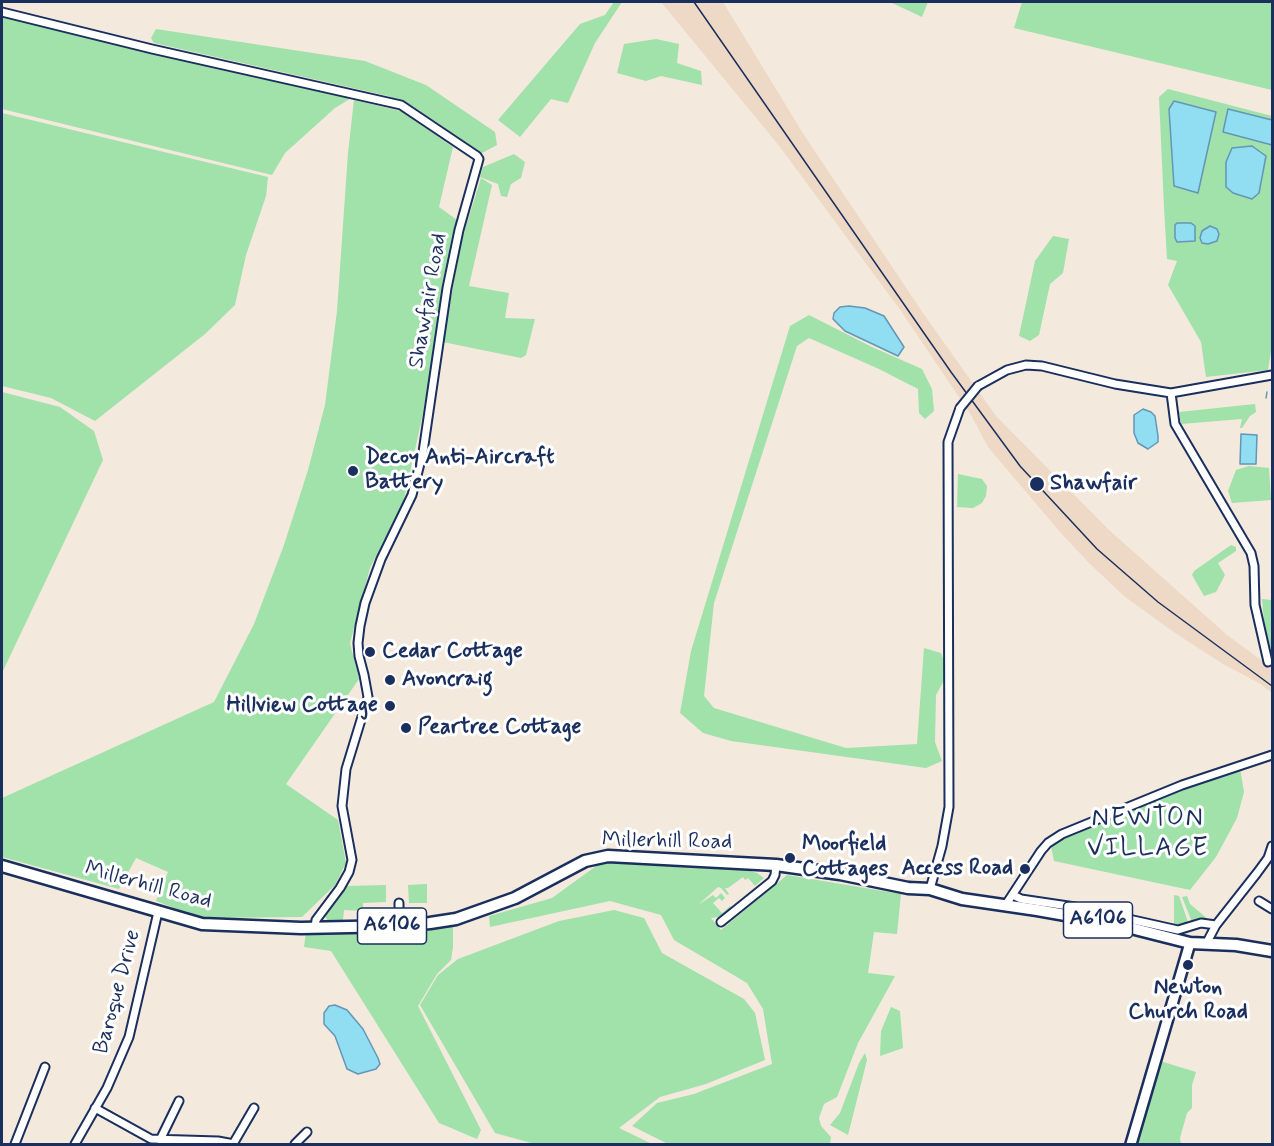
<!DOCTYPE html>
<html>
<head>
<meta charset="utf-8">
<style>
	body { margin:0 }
	#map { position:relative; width:1274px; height:1146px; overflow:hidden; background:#f4e9dd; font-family:Mynerve,sans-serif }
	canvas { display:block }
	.frame { position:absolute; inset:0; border:3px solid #1b2f5e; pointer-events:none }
</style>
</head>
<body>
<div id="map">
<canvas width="1274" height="1146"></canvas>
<div class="frame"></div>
</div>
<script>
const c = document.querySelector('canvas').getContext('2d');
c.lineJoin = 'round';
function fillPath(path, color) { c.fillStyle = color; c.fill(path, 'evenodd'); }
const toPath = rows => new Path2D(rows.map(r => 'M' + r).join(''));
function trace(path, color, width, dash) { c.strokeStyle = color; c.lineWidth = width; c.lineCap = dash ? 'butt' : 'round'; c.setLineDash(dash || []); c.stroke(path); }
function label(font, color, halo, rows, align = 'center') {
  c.font = font + ' Mynerve,sans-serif'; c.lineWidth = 6; c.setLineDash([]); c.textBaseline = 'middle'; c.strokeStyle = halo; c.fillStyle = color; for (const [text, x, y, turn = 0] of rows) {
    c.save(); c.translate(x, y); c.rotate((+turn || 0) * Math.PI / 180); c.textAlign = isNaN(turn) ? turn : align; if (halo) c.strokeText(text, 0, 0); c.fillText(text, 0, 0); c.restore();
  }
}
const built = toPath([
	[661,2,723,2,804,135,923,313,996,416,1109,530,1227,635,1272,668,1272,693,1259,683,1223,664,1175,633,1124,596,1089,563,1060,532,988,447,971,415,901,311,780,147]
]);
const green = toPath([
	[614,2,622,2,595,43,568,103,551,99,520,137,498,120,580,24,605,15],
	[890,2,928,2,922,17],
	[1022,2,1272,2,1272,90,1014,28],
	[2,17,353,97,335,108,285,153,272,175,2,109],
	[156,29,365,61,426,85,495,132,497,145,482,153,414,107,388,96,154,43,151,38],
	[656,39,679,44,677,63,701,71,702,85,661,76,646,81,617,73,624,44],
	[1168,89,1272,116,1272,345,1268,370,1206,377,1201,342,1168,285,1177,261,1167,259,1164,207,1159,97],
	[354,100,401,111,453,147,439,207,457,220,423,413,404,500,370,568,350,643,359,679,286,784,338,820,346,863,335,885,302,917,200,918,156,901,168,872,136,858,119,889,2,857,2,798,214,702,254,624,284,545,308,470,325,405,337,311,348,153],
	[2,113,268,177,266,196,246,255,235,305,205,334,95,421,51,398,2,386],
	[514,154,525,162,521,178,511,184,507,197,501,196,498,184,480,177,483,167],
	[481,178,492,185,469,286,509,293,505,318,535,319,526,355,521,358,443,342,461,242],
	[1053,236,1069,239,1063,273,1050,284,1039,335,1030,341,1019,336,1035,261],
	[809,315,872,347,922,369,932,389,934,411,925,419,919,413,918,389,879,369,809,338,797,346,714,603,704,696,714,708,846,748,917,744,924,648,941,653,948,673,936,695,935,742,942,761,926,768,731,741,703,733,680,713,691,651,790,326],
	[2,392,60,407,94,431,103,460,2,673],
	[1255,404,1256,412,1250,416,1242,428,1240,428,1242,419,1181,424,1179,412],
	[1249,466,1269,468,1271,500,1232,503,1228,491,1236,470],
	[958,474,982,479,987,486,986,496,982,503,973,508,957,507],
	[1231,545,1236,547,1236,551,1218,563,1225,575,1216,592,1204,596,1192,575,1194,571],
	[1262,599,1272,600,1272,649,1270,647,1264,622],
	[1240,768,1244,792,1237,818,1216,857,1190,890,1054,861,1051,846,1073,831],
	[603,861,743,869,757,873,764,878,755,886,748,878,745,880,743,877,728,888,725,888,729,894,727,895,721,888,718,887,698,905,713,895,716,898,721,893,725,898,722,901,719,898,713,903,722,913,730,906,733,910,724,916,711,918,721,930,787,875,901,894,897,934,874,932,868,973,895,976,858,1043,837,1097,824,1104,819,1118,821,1126,831,1137,830,1144,668,1144,632,1126,657,1103,694,1094,772,1064,763,1009,747,983,674,940,661,915,610,901,490,927,489,916,552,898],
	[427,884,427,903,409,903,408,885],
	[386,885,386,902,363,903,363,911,344,910,343,920,327,920,324,914,346,886],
	[1174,895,1179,896,1189,925,1174,927],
	[1187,896,1190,904,1209,920,1192,922,1182,897],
	[614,910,644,918,662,953,744,999,755,1013,765,1060,706,1084,660,1097,619,1128,652,1144,535,1144,495,1133,420,1005,438,975,458,959,559,921],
	[453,925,453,947,451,960,437,974,418,1006,481,1130,477,1139,439,1123,331,951,304,947,306,932],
	[891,1007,900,1011,903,1048,880,1056,881,1031],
	[865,1053,867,1060,848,1135,830,1125,840,1113,859,1063],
	[1160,1061,1196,1072,1192,1085,1192,1108,1187,1113,1180,1138,1181,1144,1137,1144,1148,1099]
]);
const water = toPath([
	[1174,101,1216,112,1198,193,1174,186,1169,109,1174,101],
	[1228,109,1272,120,1272,145,1223,132,1228,109],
	[1252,146,1266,156,1259,193,1252,199,1233,193,1226,187,1226,162,1232,148,1252,146],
	[1177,223,1191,223,1195,226,1195,241,1177,242,1175,238,1175,225,1177,223],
	[1210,226,1217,229,1219,234,1217,241,1208,244,1202,243,1200,238,1202,231,1210,226],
	[849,306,865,308,884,316,904,347,898,356,845,331,833,319,834,313,840,307,849,306],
	[1143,409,1151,412,1155,416,1158,436,1158,442,1148,449,1138,443,1134,433,1134,415,1143,409],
	[1241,434,1257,435,1256,464,1240,464,1241,434],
	[335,1005,347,1010,363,1029,378,1058,380,1064,376,1069,358,1074,347,1069,335,1036,324,1024,324,1013,329,1006,335,1005]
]);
const stream = toPath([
	[1266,398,1267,392]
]);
const minor = toPath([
	[2,12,152,49,401,105,477,156,479,159,459,230,447,288,423,452,412,495,381,559,365,603,360,626,358,643,359,656,364,675,368,697,346,769,342,806,352,860,349,872,340,888,316,920,315,928],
	[978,386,1007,370,1026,365,1042,366,1115,384,1171,393,1272,375],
	[1171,393,1175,424,1251,553,1254,566,1255,605,1268,662],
	[930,889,942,846,949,807,948,442,960,408],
	[1013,895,1021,899,1075,907,1178,930,1201,923,1216,925],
	[1259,901,1272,909],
	[399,903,399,926],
	[1005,906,1041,851,1048,843,1062,834,1182,785,1272,755],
	[721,922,772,881,775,875,776,865],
	[1206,944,1216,925,1257,873,1268,858,1272,846],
	[95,1108,151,1139,218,1141,234,1144],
	[160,1140,179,1101],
	[15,1144,45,1067],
	[75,1144,107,1088,129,1037,158,912],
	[233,1144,254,1108],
	[295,1144,307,1132]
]);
const tertiary = toPath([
	[1131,1144,1190,943]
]);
const primary = toPath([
	[2,866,202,924,301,928,399,926,430,923,456,919,515,898,585,861,608,856,776,865,840,874,908,888,930,889,962,899,1037,910,1111,923,1190,943,1236,945,1272,951]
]);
const rail = toPath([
	[694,2,951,372,1020,466,1097,549,1158,602,1272,686]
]);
const minorBridge = toPath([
	[960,408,978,386]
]);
const markers = [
	[353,471,6,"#1b2f5e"],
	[1037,484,8,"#1b2f5e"],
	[370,652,6,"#1b2f5e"],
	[390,680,6,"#1b2f5e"],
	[390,706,6,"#1b2f5e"],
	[406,728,6,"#1b2f5e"],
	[790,858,6,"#1b2f5e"],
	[1025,869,6,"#1b2f5e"],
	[1188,965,6,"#1b2f5e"]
];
const shields = [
	[1098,920,69],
	[392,926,69]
];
const shieldNames = [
	["A6106",1098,920],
	["A6106",392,926]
];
const streetNames = [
	["Shawfair Road",429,301,-80],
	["Millerhill Road",667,842,1],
	["Millerhill Road",148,886,15],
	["Baroque Drive",118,992,-75]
];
const poiNames = [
	["Decoy Anti-Aircraft",365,458],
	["Battery",365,483],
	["Shawfair",1050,484],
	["Cedar Cottage",382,652],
	["Avoncraig",402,680],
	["Hillview Cottage",378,706,"right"],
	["Peartree Cottage",418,728],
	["Moorfield",802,845],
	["Cottages",802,870],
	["Access Road",1013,869,"right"],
	["Newton",1188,988,"center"],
	["Church Road",1188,1013,"center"]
];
const quarterNames = [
	["NEWTON",1148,820],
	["VILLAGE",1148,850]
];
fillPath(built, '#edd9c5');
fillPath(green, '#a1e1aa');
fillPath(water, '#91ddf1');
trace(water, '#6297b6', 1.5);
trace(stream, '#6297b6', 1.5);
trace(minor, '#1b2f5e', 11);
trace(tertiary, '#1b2f5e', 14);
trace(primary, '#1b2f5e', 15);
trace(minor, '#fff', 7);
trace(tertiary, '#fff', 9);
trace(primary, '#fff', 10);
trace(rail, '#1b2f5e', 1.5);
trace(minorBridge, '#1b2f5e', 11, []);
trace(minorBridge, '#fff', 7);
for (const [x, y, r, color] of markers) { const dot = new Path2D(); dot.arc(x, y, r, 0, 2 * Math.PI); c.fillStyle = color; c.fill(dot); trace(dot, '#fff', 2); }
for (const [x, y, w] of shields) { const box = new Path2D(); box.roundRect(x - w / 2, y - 18, w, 36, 4.5); c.fillStyle = '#fff'; c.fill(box); trace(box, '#1b2f5e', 1.5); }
label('bold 21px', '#1b2f5e', null, shieldNames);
label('22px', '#1b2f5e', '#fff', streetNames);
label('bold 22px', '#1b2f5e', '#fff', poiNames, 'left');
c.letterSpacing = '1.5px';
label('26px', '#1b2f5e', '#fff', quarterNames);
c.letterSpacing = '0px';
</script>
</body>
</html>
